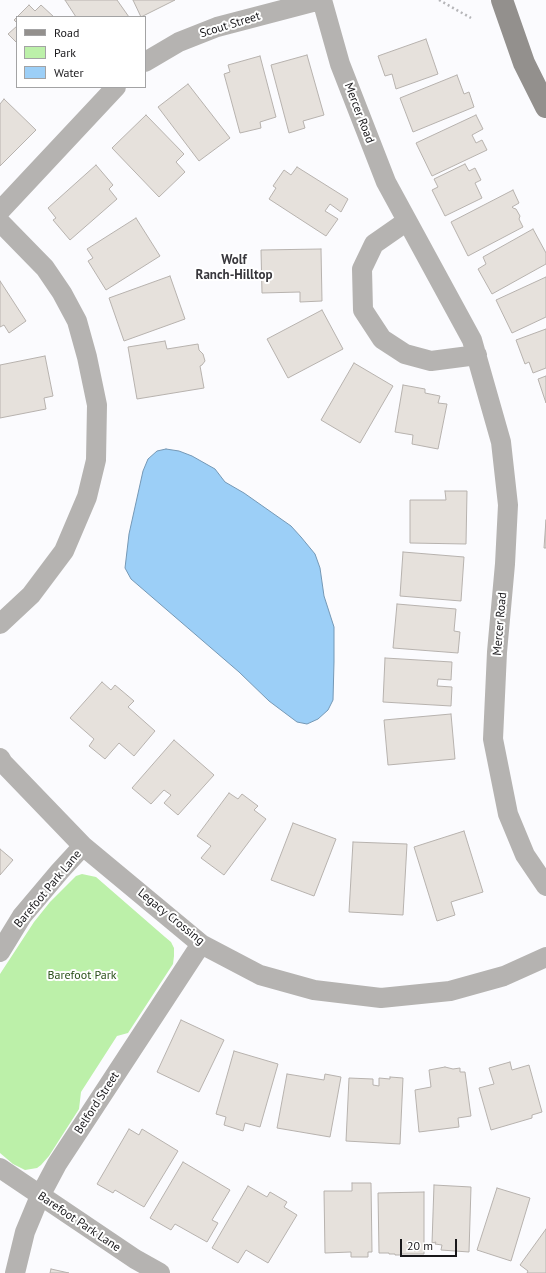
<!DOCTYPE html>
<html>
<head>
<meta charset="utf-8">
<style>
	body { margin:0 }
	#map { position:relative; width:546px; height:1273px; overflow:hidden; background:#fbfbfe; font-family:"PT Sans",sans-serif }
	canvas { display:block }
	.legend { position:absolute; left:16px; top:16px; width:130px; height:72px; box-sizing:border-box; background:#fff; border:1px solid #a3a3a4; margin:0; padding:5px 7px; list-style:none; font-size:12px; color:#19181b }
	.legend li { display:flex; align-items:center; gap:8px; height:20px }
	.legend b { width:20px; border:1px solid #a3a3a4 }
	.scale { position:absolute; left:400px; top:1239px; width:57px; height:18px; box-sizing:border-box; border:2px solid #19181b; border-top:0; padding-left:5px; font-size:12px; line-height:14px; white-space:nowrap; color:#19181b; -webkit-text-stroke:3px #fff; paint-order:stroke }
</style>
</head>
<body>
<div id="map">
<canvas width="546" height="1273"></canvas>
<ul class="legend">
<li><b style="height:5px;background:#93908d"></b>Road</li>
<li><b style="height:11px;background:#bcf0a9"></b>Park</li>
<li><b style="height:11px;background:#9ccff7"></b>Water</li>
</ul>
<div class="scale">20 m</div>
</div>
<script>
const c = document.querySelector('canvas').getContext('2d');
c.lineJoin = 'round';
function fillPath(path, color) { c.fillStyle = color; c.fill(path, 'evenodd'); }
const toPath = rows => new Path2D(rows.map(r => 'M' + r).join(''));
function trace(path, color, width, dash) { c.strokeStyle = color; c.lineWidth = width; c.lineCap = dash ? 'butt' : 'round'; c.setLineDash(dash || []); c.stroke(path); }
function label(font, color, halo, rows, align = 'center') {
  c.font = font + ' "PT Sans",sans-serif'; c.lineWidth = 4; c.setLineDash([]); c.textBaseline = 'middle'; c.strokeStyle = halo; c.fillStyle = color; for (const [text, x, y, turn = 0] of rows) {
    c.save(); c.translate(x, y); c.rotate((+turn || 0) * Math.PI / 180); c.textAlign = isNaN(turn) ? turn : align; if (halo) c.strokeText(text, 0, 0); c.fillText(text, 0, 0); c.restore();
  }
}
const green = toPath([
	[82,874,96,877,165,937,171,942,174,948,174,956,173,964,128,1033,117,1036,81,1092,79,1109,49,1156,41,1165,37,1168,25,1170,13,1164,0,1153,0,974,34,922,50,902,76,876]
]);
const water = toPath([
	[166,449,179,451,192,456,215,469,225,482,244,493,291,526,301,537,315,554,320,568,324,596,334,627,334,662,333,700,328,710,318,719,307,724,297,722,269,701,239,672,131,579,125,568,129,534,143,471,148,459,157,451,166,449]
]);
const building = toPath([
	[65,0,117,0,129,17,76,17,65,0],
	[133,0,175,0,141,17,133,0],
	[29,5,35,11,41,5,54,17,17,17,17,23,14,20,29,5],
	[17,26,17,43,8,34,17,26],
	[426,39,438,74,396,89,392,74,385,76,378,56,426,39],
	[307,55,324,115,303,121,305,128,289,133,271,65,307,55],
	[260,56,276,117,260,122,261,128,240,133,224,74,230,72,228,65,260,56],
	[457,75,464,94,469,92,474,107,413,132,400,98,457,75],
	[188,84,230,138,199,161,158,107,188,84],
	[4,99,36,130,0,166,0,104,4,99],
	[146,115,184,154,176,162,185,172,159,197,112,148,146,115],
	[476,115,483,129,472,135,476,143,482,140,487,150,432,176,416,143,476,115],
	[465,164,469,171,475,168,481,180,475,183,482,198,445,216,432,190,438,187,434,179,465,164],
	[96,165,113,185,109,189,117,199,70,240,53,220,56,218,48,208,96,165],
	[297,167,348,199,341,212,330,204,325,211,338,219,326,236,269,199,276,188,273,186,284,170,291,175,297,167],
	[513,190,519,203,512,207,513,208,516,209,520,216,519,219,523,227,468,256,451,222,513,190],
	[136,218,160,256,106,290,88,261,93,258,87,249,136,218],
	[533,229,546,253,546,264,492,294,478,269,486,264,483,257,533,229],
	[321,249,322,301,300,302,300,292,262,293,261,250,321,249],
	[170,276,185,319,124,341,109,298,170,276],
	[546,277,546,317,512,333,496,300,546,277],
	[0,281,26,321,9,333,4,325,0,327,0,281],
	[322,310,343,349,288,378,267,339,322,310],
	[546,329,546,368,533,373,529,362,525,364,516,340,546,329],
	[165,341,167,349,198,344,199,350,203,354,205,361,202,365,200,366,204,388,137,399,128,347,165,341],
	[45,356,53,396,44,398,46,409,0,418,0,365,45,356],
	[354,363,393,386,360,443,321,420,354,363],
	[546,376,546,403,538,379,546,376],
	[403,385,425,389,425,393,440,396,438,403,447,404,438,449,412,444,413,435,395,432,403,385],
	[445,491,467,491,466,544,410,543,410,500,446,500,445,491],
	[546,520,546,548,544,548,546,520],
	[403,552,464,557,461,601,400,596,403,552],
	[397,604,456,609,454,631,460,632,458,653,393,648,397,604],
	[385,658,452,662,451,680,438,679,437,686,452,687,451,706,383,702,385,658],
	[102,682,111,690,115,685,134,701,128,707,155,731,134,756,119,743,105,759,89,746,94,739,70,718,102,682],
	[451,714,455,759,388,765,384,720,451,714],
	[174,740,214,775,178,815,164,803,171,795,164,790,151,804,132,788,174,740],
	[229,793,238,799,242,794,258,806,254,810,266,819,224,875,201,858,211,846,197,836,229,793],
	[293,823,336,839,314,896,271,880,293,823],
	[464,831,483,892,451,902,455,915,437,921,414,847,464,831],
	[353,842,407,844,403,915,349,912,353,842],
	[0,849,13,860,0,875,0,849],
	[181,1020,224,1040,199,1092,157,1072,181,1020],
	[234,1051,278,1064,260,1127,245,1123,243,1131,224,1125,226,1117,216,1114,234,1051],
	[510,1062,512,1070,529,1065,542,1112,532,1115,532,1118,491,1130,479,1088,494,1084,489,1068,510,1062],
	[445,1067,453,1069,460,1068,460,1072,465,1072,471,1116,458,1118,459,1127,419,1132,415,1090,431,1087,429,1070,445,1067],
	[287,1074,324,1080,325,1074,341,1077,330,1137,277,1128,287,1074],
	[390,1077,403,1078,400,1144,346,1141,349,1078,373,1079,373,1085,379,1086,379,1078,390,1079,390,1077],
	[129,1129,139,1135,142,1129,178,1151,144,1207,115,1190,113,1193,97,1184,129,1129],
	[183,1162,230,1190,212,1220,218,1223,207,1242,175,1224,171,1230,150,1218,183,1162],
	[352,1183,371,1183,372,1252,368,1252,368,1257,351,1257,351,1252,325,1253,324,1191,352,1191,352,1183],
	[434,1185,471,1187,469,1252,441,1250,442,1245,435,1244,436,1242,432,1243,434,1185],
	[248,1186,267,1197,270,1192,287,1202,284,1207,297,1215,268,1263,246,1250,238,1263,212,1248,248,1186],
	[497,1188,530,1198,511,1261,477,1250,497,1188],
	[424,1192,424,1254,401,1254,401,1255,395,1255,395,1254,389,1254,389,1253,379,1253,378,1193,424,1192],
	[546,1229,546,1273,527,1273,528,1271,520,1265,546,1229],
	[51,1269,69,1273,50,1273,51,1269]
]);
const path = toPath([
	[439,0,471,18]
]);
const street = toPath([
	[322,0,340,64,386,182,472,340,501,442,508,505,505,564,497,652,493,739,508,814,525,855,546,886],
	[145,62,179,42,217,27,320,0],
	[0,211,116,87],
	[407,221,374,244,362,269,363,310,382,339,405,354,431,361,477,355],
	[0,222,45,268,62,293,77,321,87,357,97,405,96,460,87,497,64,551,31,595,0,624],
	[0,758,3,763,83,846,201,944,260,975,314,990,381,998,450,991,504,976,546,957],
	[0,952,22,916,60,871,83,846],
	[0,1168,135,1259,160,1273],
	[15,1273,25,1232,40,1196,57,1164,201,944]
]);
const secondary = toPath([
	[502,0,524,63,546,107]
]);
const streetNames = [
	["Scout Street",230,25,-17],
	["Mercer Road",359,113,69],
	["Mercer Road",500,624,-85],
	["Barefoot Park Lane",48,889,-50],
	["Legacy Crossing",171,917,39],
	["Belford Street",97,1103,-57],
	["Barefoot Park Lane",79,1222,34]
];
const parkNames = [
	["Barefoot Park",82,976]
];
const neighbourhoodNames = [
	["Wolf",234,260],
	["Ranch-Hilltop",234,275]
];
fillPath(green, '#bcf0a9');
fillPath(water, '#9ccff7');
trace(water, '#7598b5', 1);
fillPath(building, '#e6e1dc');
trace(building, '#b7b2ae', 1);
trace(path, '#b5b5b8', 2.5, [2, 3]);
trace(street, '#b5b3b1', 20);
trace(secondary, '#93908d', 22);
label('12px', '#19181b', '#fff', streetNames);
label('12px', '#2a511a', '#fff', parkNames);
label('bold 13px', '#38373c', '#fff', neighbourhoodNames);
</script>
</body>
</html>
